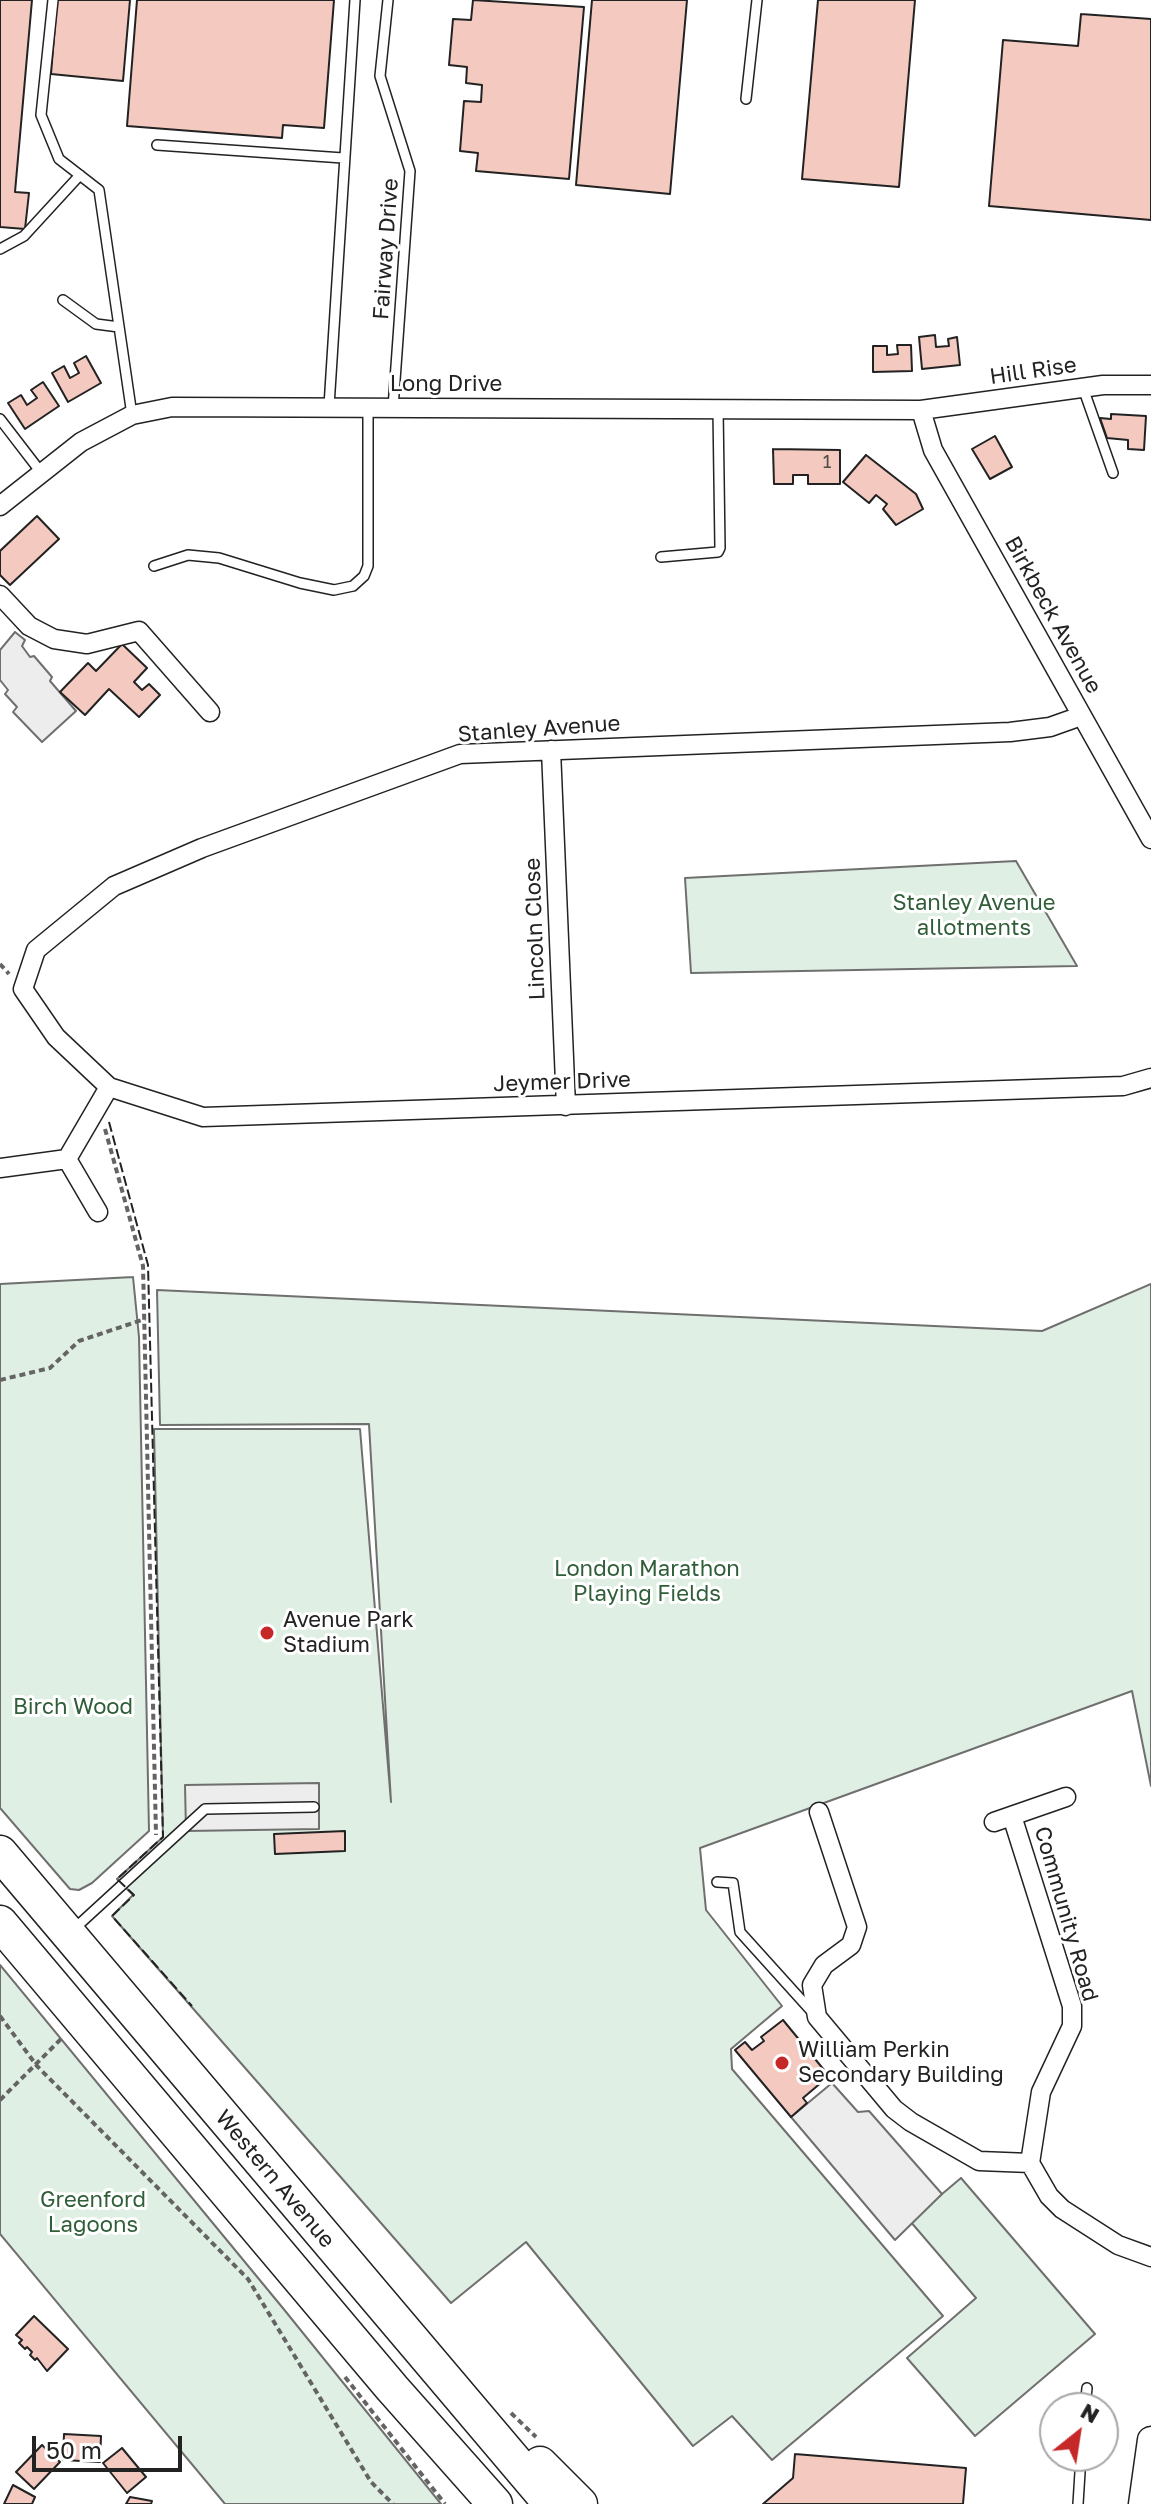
<!DOCTYPE html>
<html>
<head>
<meta charset="utf-8">
<style>
	body { margin:0 }
	#map { position:relative; width:1151px; height:2504px; overflow:hidden; background:#fff; font-family:"Golos Text",sans-serif }
	canvas { display:block }
	.north { position:absolute; left:1039px; top:2392px; width:80px; height:80px; box-sizing:border-box; background:#fff; border:2px solid #a7a7a7; border-radius:50%; rotate:30deg; font-size:22px; font-weight:700; line-height:32px; text-align:center; color:#222 }
	.north::after { content:''; display:block; margin:auto; width:28px; height:36px; background:#c62828; clip-path:polygon(50% 0,100% 100%,50% 72%,0 100%) }
	.scale { position:absolute; left:32px; top:2436px; width:150px; height:36px; box-sizing:border-box; border:4px solid #222; border-top:0; padding-left:10px; font-size:24px; line-height:28px; white-space:nowrap; color:#222; -webkit-text-stroke:6px #fff; paint-order:stroke }
</style>
</head>
<body>
<div id="map">
<canvas width="1151" height="2504"></canvas>
<div class="north">N</div>
<div class="scale">50 m</div>
</div>
<script>
const c = document.querySelector('canvas').getContext('2d');
c.lineJoin = 'round';
function fillPath(path, color) { c.fillStyle = color; c.fill(path, 'evenodd'); }
const toPath = rows => new Path2D(rows.map(r => 'M' + r).join(''));
function trace(path, color, width, dash) { c.strokeStyle = color; c.lineWidth = width; c.lineCap = dash ? 'butt' : 'round'; c.setLineDash(dash || []); c.stroke(path); }
function label(font, color, halo, rows, align = 'center') {
  c.font = font + ' "Golos Text",sans-serif'; c.lineWidth = 6; c.setLineDash([]); c.textBaseline = 'middle'; c.strokeStyle = halo; c.fillStyle = color; for (const [text, x, y, turn = 0] of rows) {
    c.save(); c.translate(x, y); c.rotate((+turn || 0) * Math.PI / 180); c.textAlign = isNaN(turn) ? turn : align; if (halo) c.strokeText(text, 0, 0); c.fillText(text, 0, 0); c.restore();
  }
}
const green = toPath([
	[1016,861,1077,966,691,973,685,878,1016,861],
	[133,1277,139,1337,149,1831,92,1883,79,1890,70,1889,0,1808,0,1284,133,1277],
	[1151,1284,1151,1786,1132,1691,700,1848,706,1910,782,2006,731,2049,732,2069,943,2316,772,2460,732,2416,693,2446,526,2242,451,2303,112,1916,133,1895,117,1879,163,1837,154,1429,360,1429,391,1802,369,1424,160,1425,157,1290,1042,1331,1151,1284],
	[0,1965,282,2307,441,2504,225,2504,0,2234,0,1965],
	[961,2178,1095,2334,975,2436,907,2358,976,2298,910,2221,961,2178]
]);
const parking = toPath([
	[15,632,25,640,22,646,30,657,34,656,52,677,50,681,76,711,42,742,13,712,17,707,5,694,8,690,0,680,0,650,15,632],
	[319,1783,319,1829,186,1831,185,1785,319,1783],
	[832,2083,858,2112,869,2111,942,2194,895,2240,791,2117,832,2083]
]);
const building = toPath([
	[0,0,32,0,15,192,29,193,25,229,0,227,0,0],
	[57,0,130,0,123,81,51,74,57,0],
	[137,0,334,0,324,128,283,125,282,138,127,126,137,0],
	[473,0,584,7,569,179,476,171,478,153,460,151,464,101,481,102,482,85,466,83,467,67,449,65,453,19,471,20,473,0],
	[592,0,687,0,670,194,576,185,592,0],
	[818,0,915,0,899,187,802,179,818,0],
	[1081,14,1151,19,1151,220,989,206,1003,40,1078,46,1081,14],
	[935,335,936,347,949,346,948,339,957,337,960,365,922,369,919,337,935,335],
	[897,345,911,345,912,371,873,372,873,346,887,346,887,355,898,354,897,345],
	[86,356,101,383,68,402,52,373,64,366,70,378,79,373,74,363,86,356],
	[43,382,59,406,25,429,8,403,21,395,27,405,37,398,31,390,43,382],
	[1111,414,1146,416,1144,450,1128,449,1128,440,1107,438,1100,418,1111,419,1111,414],
	[995,436,1012,467,990,479,972,449,995,436],
	[773,449,840,450,840,484,808,484,808,475,793,475,793,484,774,484,773,449],
	[866,455,916,494,923,509,896,525,883,509,887,504,876,495,869,503,843,482,866,455],
	[37,516,59,539,10,585,0,575,0,551,37,516],
	[122,644,147,668,134,682,142,690,149,684,160,695,139,717,109,689,85,715,60,692,88,663,96,671,122,644],
	[345,1831,345,1851,275,1854,274,1834,345,1831],
	[783,2020,829,2076,803,2098,807,2103,791,2117,735,2050,745,2042,752,2050,764,2041,761,2037,783,2020],
	[34,2316,68,2349,47,2371,37,2358,35,2360,30,2355,32,2352,27,2347,25,2349,19,2343,22,2340,16,2335,34,2316],
	[64,2434,101,2436,100,2462,63,2460,64,2434],
	[42,2445,60,2462,34,2489,16,2472,42,2445],
	[122,2448,146,2477,127,2493,103,2463,122,2448],
	[795,2454,966,2468,963,2504,763,2504,793,2478,795,2454],
	[13,2485,35,2497,32,2504,4,2504,13,2485],
	[130,2497,152,2501,151,2504,126,2504,130,2497]
]);
const path = toPath([
	[0,964,9,974],
	[105,1129,143,1266,156,1835],
	[0,1380,50,1368,79,1341,145,1319],
	[0,2016,37,2066,248,2279,371,2482,393,2504],
	[0,2100,63,2037],
	[345,2377,445,2504],
	[511,2413,536,2437]
]);
const lane = toPath([
	[53,0,41,115,59,159,99,190,132,415],
	[388,0,380,76,410,171,393,408],
	[746,99,757,0],
	[157,145,343,158],
	[0,249,24,236,80,175],
	[63,300,96,324,119,327],
	[1083,388,1113,473],
	[329,406,355,0],
	[0,419,40,471],
	[661,557,718,552,720,548,718,409],
	[154,566,188,555,219,558,300,583,334,590,353,586,364,576,368,566,368,407],
	[717,1882,733,1883,740,1932,814,2014],
	[74,1929,205,1809,314,1807],
	[1085,2408,1087,2388],
	[1078,2504,1081,2456]
]);
const street = toPath([
	[921,410,933,450,1151,839],
	[0,506,81,442,132,415,172,407,921,410,1103,385,1151,385],
	[0,595,29,626,54,639,87,644,139,631,210,712],
	[1081,716,1050,727,1010,732,460,754,202,848,114,886,36,950,23,989,56,1037,109,1087,203,1117,1123,1086,1151,1078],
	[551,750,566,1106],
	[67,1159,98,1212],
	[0,1168,67,1159,109,1087],
	[819,1812,857,1927,851,1945,824,1965,812,1985,817,2017,894,2109,911,2122,979,2161,1030,2163,1049,2196,1062,2209,1118,2245,1151,2257],
	[1012,1816,1072,2006,1072,2026,1041,2092,1030,2163],
	[994,1822,1066,1797]
]);
const secondary = toPath([
	[1142,2504,1151,2440]
]);
const highway = toPath([
	[0,1853,551,2504],
	[0,1923,392,2388,495,2504],
	[540,2464,580,2504]
]);
const fence = toPath([
	[109,1122,148,1265,163,1837,117,1879,134,1895,112,1916,192,2006]
]);
const markers = [
	[267,1633,8,"#c62828"],
	[782,2063,8,"#c62828"]
];
const numberNames = [
	["1",827,462]
];
const streetNames = [
	["Fairway Drive",386,249,-86],
	["Hill Rise",1033,371,-8],
	["Long Drive",446,384],
	["Birkbeck Avenue",1053,615,61],
	["Stanley Avenue",539,729,-4],
	["Lincoln Close",535,929,-92],
	["Jeymer Drive",562,1082,-2],
	["Community Road",1066,1914,74],
	["Western Avenue",275,2179,50]
];
const parkNames = [
	["Stanley Avenue",974,903],
	["allotments",974,928],
	["London Marathon",647,1569],
	["Playing Fields",647,1594],
	["Birch Wood",73,1707],
	["Greenford",93,2200],
	["Lagoons",93,2225]
];
const poiNames = [
	["Avenue Park",283,1620],
	["Stadium",283,1645],
	["William Perkin",798,2050],
	["Secondary Building",798,2075]
];
fillPath(green, '#e0efe3');
trace(green, '#6f6f6f', 2);
fillPath(parking, '#ededed');
trace(parking, '#6f6f6f', 2);
fillPath(building, '#f3c9c0');
trace(building, '#222', 2);
trace(lane, '#222', 12);
trace(street, '#222', 21);
trace(secondary, '#222', 29);
trace(highway, '#222', 37);
trace(path, '#646464', 4, [6, 4]);
trace(lane, '#fff', 9);
trace(street, '#fff', 18);
trace(secondary, '#fff', 26);
trace(highway, '#fff', 34);
trace(fence, '#222', 2, [10, 4]);
for (const [x, y, r, color] of markers) { const dot = new Path2D(); dot.arc(x, y, r, 0, 2 * Math.PI); c.fillStyle = color; c.fill(dot); trace(dot, '#fff', 3); }
label('18px', '#564c4a', null, numberNames);
label('22px', '#222', '#fff', streetNames);
label('22px', '#2f5e38', '#fff', parkNames);
label('22px', '#222', '#fff', poiNames, 'left');
</script>
</body>
</html>
